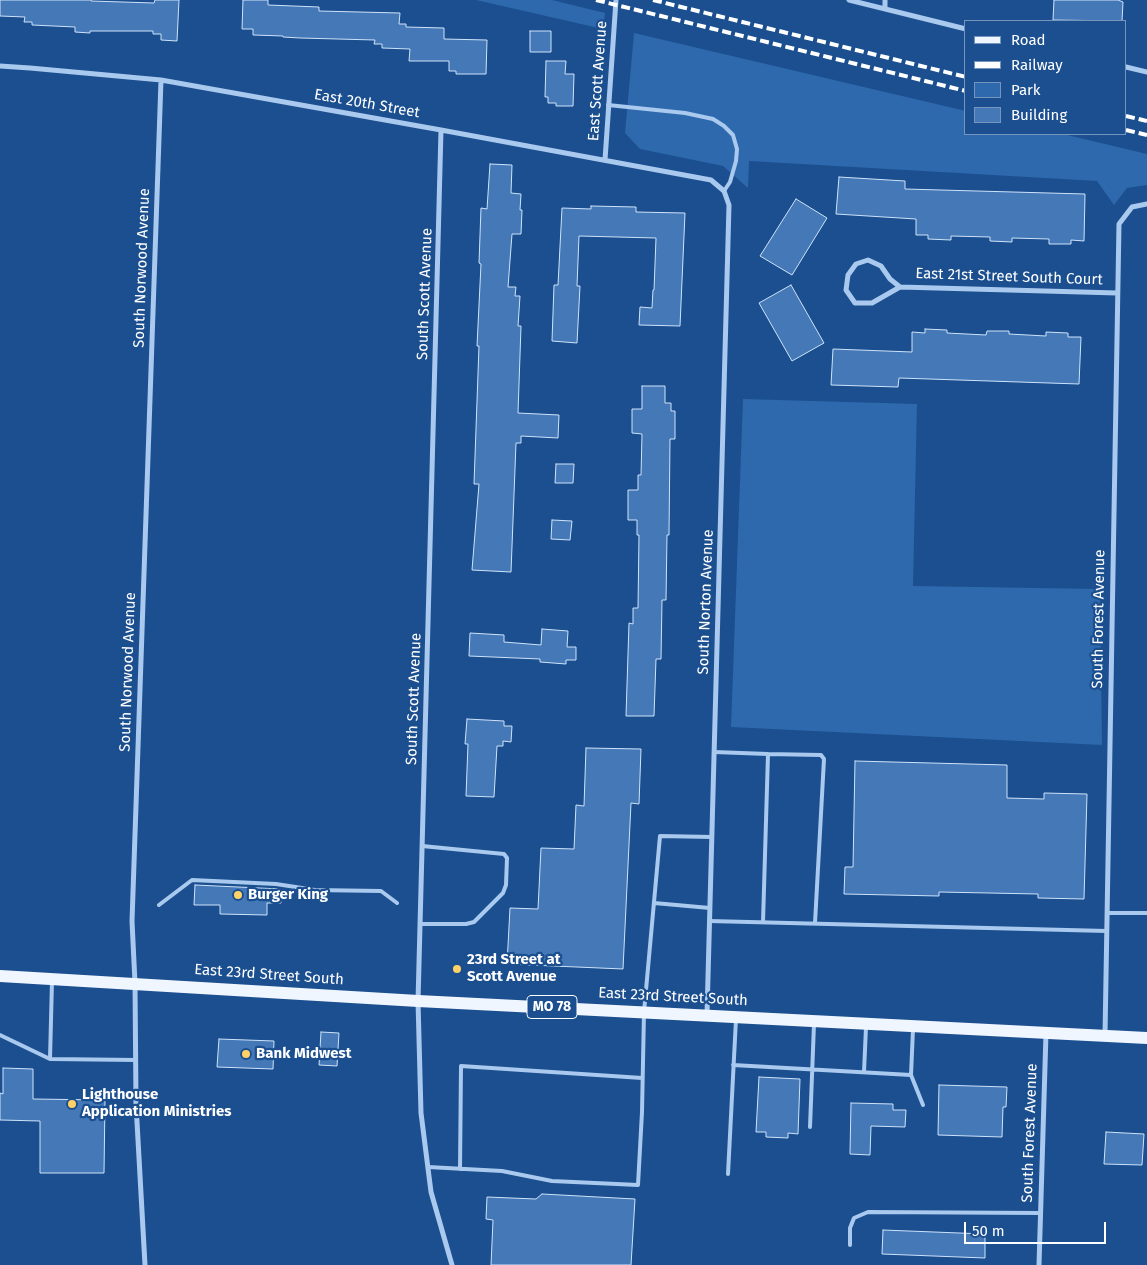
<!DOCTYPE html>
<html>
<head>
<meta charset="utf-8">
<style>
	body { margin:0 }
	#map { position:relative; width:1147px; height:1265px; overflow:hidden; background:#1b4f8f; font-family:"Fira Sans",sans-serif }
	canvas { display:block }
	.legend { position:absolute; left:964px; top:20px; width:162px; height:115px; box-sizing:border-box; background:#1b4f8f; border:1px solid #7695bc; margin:0; padding:6px 9px; list-style:none; font-size:15px; color:#fff }
	.legend li { display:flex; align-items:center; gap:10px; height:25px }
	.legend b { width:25px; border:1px solid #7695bc }
	.scale { position:absolute; left:964px; top:1222px; width:142px; height:22px; box-sizing:border-box; border:2px solid #fff; border-top:0; padding-left:6px; font-size:15px; line-height:18px; white-space:nowrap; color:#fff; -webkit-text-stroke:4px #1b4f8f; paint-order:stroke }
</style>
</head>
<body>
<div id="map">
<canvas width="1147" height="1265"></canvas>
<ul class="legend">
<li><b style="height:6px;background:#f0f6ff"></b>Road</li>
<li><b style="height:6px;background:#fff"></b>Railway</li>
<li><b style="height:14px;background:#2e69ad"></b>Park</li>
<li><b style="height:14px;background:#4478b7"></b>Building</li>
</ul>
<div class="scale">50 m</div>
</div>
<script>
const c = document.querySelector('canvas').getContext('2d');
c.lineJoin = 'round';
function fillPath(path, color) { c.fillStyle = color; c.fill(path, 'evenodd'); }
const toPath = rows => new Path2D(rows.map(r => 'M' + r).join(''));
function trace(path, color, width, dash) { c.strokeStyle = color; c.lineWidth = width; c.lineCap = dash ? 'butt' : 'round'; c.setLineDash(dash || []); c.stroke(path); }
function label(font, color, halo, rows, align = 'center') {
  c.font = font + ' "Fira Sans",sans-serif'; c.lineWidth = 4.5; c.setLineDash([]); c.textBaseline = 'middle'; c.strokeStyle = halo; c.fillStyle = color; for (const [text, x, y, turn = 0] of rows) {
    c.save(); c.translate(x, y); c.rotate((+turn || 0) * Math.PI / 180); c.textAlign = isNaN(turn) ? turn : align; if (halo) c.strokeText(text, 0, 0); c.fillText(text, 0, 0); c.restore();
  }
}
const green = toPath([
	[476,0,552,0,605,13,603,29],
	[634,33,966,111,966,134,1063,134,1147,154,1147,185,1127,188,1114,205,1097,181,749,161,748,188,723,166,640,149,625,133],
	[743,399,917,404,913,586,1100,589,1102,745,731,727]
]);
const building = toPath([
	[0,0,91,0,91,1,154,3,155,0,179,0,177,41,161,40,161,34,153,34,153,31,90,31,90,33,75,32,75,27,32,25,32,22,24,22,25,17,0,16,0,0],
	[243,0,268,0,268,5,319,7,319,11,400,13,399,24,406,24,406,27,444,28,444,39,487,40,486,74,456,74,456,71,449,71,449,61,409,61,410,49,382,48,382,44,374,44,375,40,300,38,283,37,283,36,253,35,253,29,242,29,243,0],
	[1054,0,1118,0,1123,2,1122,21,1053,20,1054,0],
	[530,31,551,31,551,52,530,52,530,31],
	[546,61,566,61,565,74,574,74,573,106,556,106,556,103,548,103,548,97,545,97,546,61],
	[490,164,512,165,511,193,521,194,520,210,522,210,521,234,512,234,508,287,516,287,515,296,520,296,518,326,521,326,518,413,559,415,558,438,521,436,521,443,516,443,511,572,472,570,479,484,474,484,479,346,477,346,481,264,479,263,481,208,487,209,490,164],
	[839,177,905,181,905,189,1085,194,1084,241,1071,240,1071,244,1049,244,1049,239,1012,238,1012,242,990,241,990,237,951,236,951,240,928,239,928,235,916,235,916,219,836,214,839,177],
	[796,199,827,218,792,275,760,256,796,199],
	[591,206,636,207,636,212,685,213,680,326,639,325,640,307,652,308,653,290,654,290,656,238,579,236,577,286,580,286,577,343,552,341,554,285,558,285,562,208,591,209,591,206],
	[791,285,824,343,792,361,759,303,791,285],
	[925,329,947,330,947,333,986,335,987,331,1009,331,1009,334,1046,336,1046,332,1068,333,1068,337,1081,337,1079,384,899,378,898,387,831,385,833,349,912,352,912,332,925,333,925,329],
	[642,386,665,386,665,403,671,403,671,411,675,411,675,439,670,439,669,535,667,535,666,600,662,600,661,659,656,659,654,716,626,716,629,623,633,624,633,608,638,608,639,535,637,535,637,520,628,520,628,490,638,490,638,475,641,475,642,434,632,433,632,409,642,409,642,386],
	[556,464,574,464,573,483,555,483,556,464],
	[552,520,572,521,570,540,551,539,552,520],
	[542,629,568,631,567,647,576,647,576,660,566,660,566,664,540,662,540,659,469,656,470,633,504,635,504,642,541,645,542,629],
	[467,719,504,721,504,726,512,726,511,742,503,741,503,746,497,746,494,797,466,796,468,744,465,744,467,719],
	[586,748,641,749,639,804,631,803,623,969,507,964,510,908,538,909,541,848,574,849,576,805,584,806,586,748],
	[855,761,1007,765,1007,798,1044,799,1044,793,1087,794,1084,899,1038,898,1038,894,939,892,939,896,844,894,845,867,853,867,855,761],
	[195,885,281,889,281,903,267,903,267,915,220,914,220,905,194,905,195,885],
	[321,1032,339,1033,337,1066,319,1065,321,1032],
	[219,1039,274,1041,273,1069,217,1067,219,1039],
	[3,1068,33,1069,33,1099,105,1100,104,1173,40,1173,40,1121,0,1120,0,1093,3,1094,3,1068],
	[759,1077,800,1079,798,1134,788,1133,788,1138,766,1137,766,1132,756,1132,759,1077],
	[939,1085,1007,1087,1006,1107,1003,1107,1002,1137,938,1135,939,1085],
	[851,1103,893,1104,893,1110,906,1110,905,1127,871,1126,870,1155,850,1154,851,1103],
	[1106,1132,1144,1134,1142,1165,1104,1164,1106,1132],
	[542,1194,635,1199,631,1265,491,1265,493,1220,486,1219,487,1197,536,1199,542,1194],
	[883,1230,985,1234,985,1258,882,1254,883,1230]
]);
const lane = toPath([
	[608,105,685,113,713,119,724,126,733,135,737,149,736,161,730,182,724,191],
	[714,752,768,754,763,922],
	[768,754,821,755,824,759,815,923],
	[654,903,710,908],
	[159,905,192,880,276,884,315,890,381,891,397,903],
	[1107,913,1147,913],
	[709,921,1107,931],
	[420,924,466,924,474,922,503,893,506,885,507,858,504,854,422,846],
	[52,981,50,1059,136,1060],
	[913,1029,911,1075,923,1105],
	[0,1035,50,1059],
	[733,1065,911,1075],
	[864,1072,866,1027],
	[810,1127,814,1024],
	[428,1167,502,1171,552,1181,638,1185,642,1112,644,1012,660,836,712,837],
	[460,1169,461,1066,642,1078],
	[728,1174,736,1019],
	[850,1245,850,1228,854,1218,868,1212,1040,1213]
]);
const street = toPath([
	[849,0,966,29],
	[885,9,885,0],
	[0,66,30,68,161,80,441,130,711,180,724,191,729,205,707,1014],
	[1126,67,1147,72],
	[441,130,418,1001,421,1113,431,1192,452,1265],
	[605,160,616,0],
	[900,287,872,303,855,303,846,290,848,275,856,264,868,260,881,266,890,279,900,287,1117,293],
	[1105,1035,1119,224,1132,207,1147,204],
	[145,1265,136,1104,135,983,132,921,161,80],
	[1039,1265,1046,1033]
]);
const primary = toPath([
	[0,976,418,1001,1147,1038]
]);
const rail = toPath([
	[596,0,966,91],
	[653,0,966,77],
	[1126,116,1147,121],
	[1126,130,1147,135]
]);
const markers = [
	[238,895,5,"#ffd166"],
	[457,969,5,"#ffd166"],
	[246,1054,5,"#ffd166"],
	[72,1104,5,"#ffd166"]
];
const shields = [
	[552,1007,50]
];
const shieldNames = [
	["MO 78",552,1007]
];
const streetNames = [
	["East Scott Avenue",598,81,-86],
	["East 20th Street",367,104,10],
	["South Norwood Avenue",142,268,-88],
	["East 21st Street South Court",1009,277,2],
	["South Scott Avenue",425,294,-88],
	["South Norton Avenue",706,602,-88],
	["South Forest Avenue",1099,619,-89],
	["South Norwood Avenue",128,672,-88],
	["South Scott Avenue",414,699,-88],
	["East 23rd Street South",269,975,4],
	["East 23rd Street South",673,997,3],
	["South Forest Avenue",1030,1133,-88]
];
const poiNames = [
	["Burger King",248,895],
	["23rd Street at",467,960],
	["Scott Avenue",467,977],
	["Bank Midwest",256,1054],
	["Lighthouse",82,1095],
	["Application Ministries",82,1112]
];
fillPath(green, '#2e69ad');
fillPath(building, '#4478b7');
trace(building, '#cfe3fa', 1);
trace(lane, '#a9c9ee', 4);
trace(street, '#a9c9ee', 5);
trace(primary, '#f0f6ff', 12);
trace(rail, '#fff', 4, [9, 4]);
for (const [x, y, r, color] of markers) { const dot = new Path2D(); dot.arc(x, y, r, 0, 2 * Math.PI); c.fillStyle = color; c.fill(dot); trace(dot, '#1b4f8f', 2); }
for (const [x, y, w] of shields) { const box = new Path2D(); box.roundRect(x - w / 2, y - 11.5, w, 23, 4); c.fillStyle = '#1b4f8f'; c.fill(box); trace(box, '#fff', 1); }
label('bold 14px', '#fff', null, shieldNames);
label('15px', '#fff', '#1b4f8f', streetNames);
label('bold 15px', '#fff', '#1b4f8f', poiNames, 'left');
</script>
</body>
</html>
